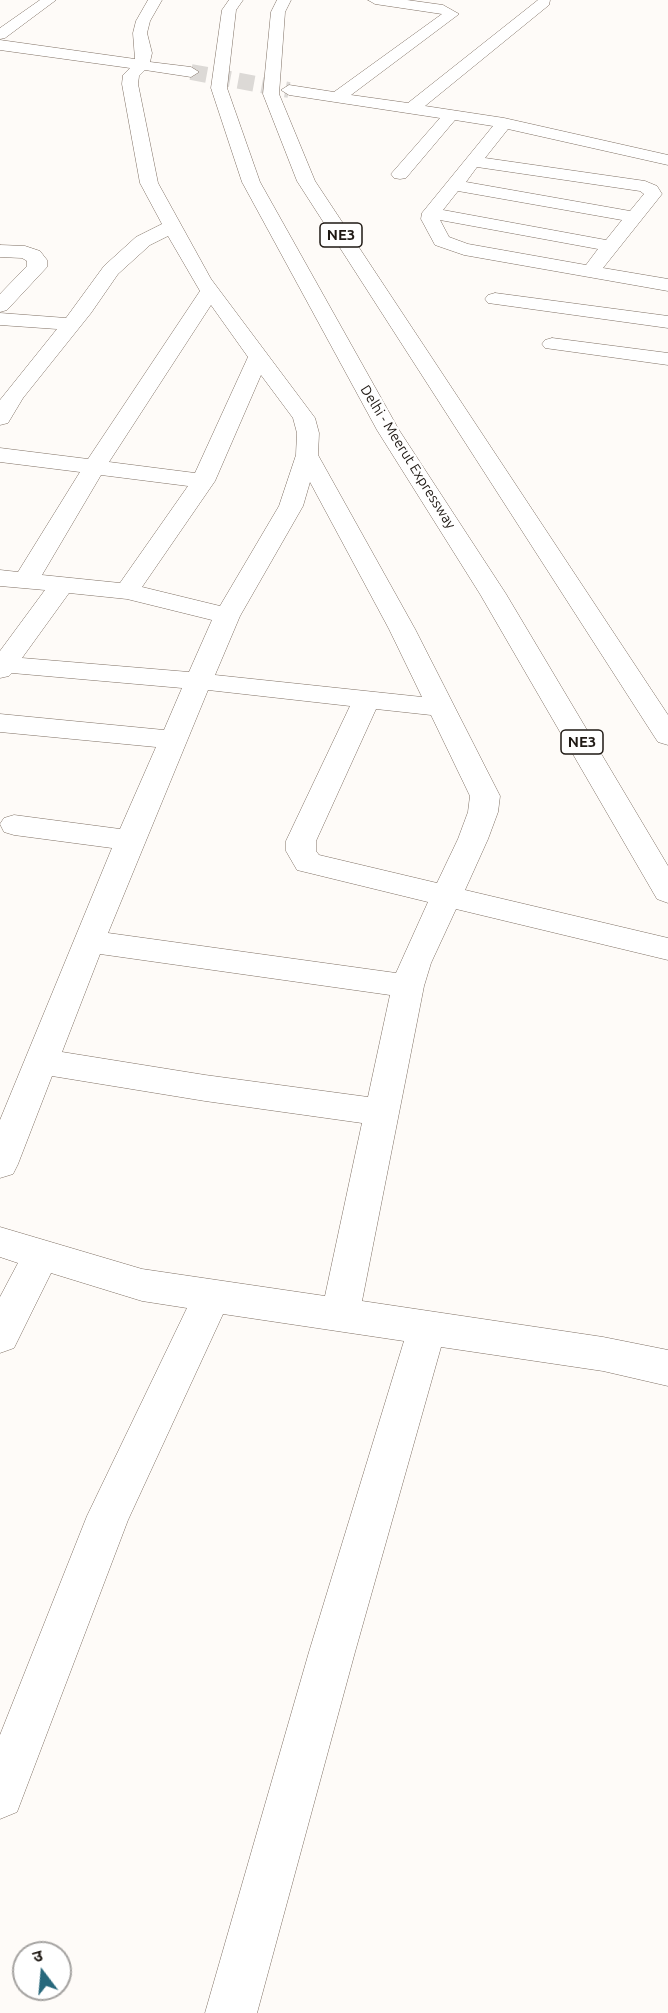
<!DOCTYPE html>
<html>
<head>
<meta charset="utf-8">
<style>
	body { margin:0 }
	#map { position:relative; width:668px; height:2013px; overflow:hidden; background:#fefbf8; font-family:Ubuntu,"Noto Sans Devanagari",sans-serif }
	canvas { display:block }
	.north { position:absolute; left:12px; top:1941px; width:60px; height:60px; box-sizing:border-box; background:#fff; border:2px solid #a5a3a1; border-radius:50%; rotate:344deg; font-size:16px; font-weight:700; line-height:24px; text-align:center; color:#1e1813 }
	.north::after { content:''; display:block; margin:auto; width:21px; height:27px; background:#27687c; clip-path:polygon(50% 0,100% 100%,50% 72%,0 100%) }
</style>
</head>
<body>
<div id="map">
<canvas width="668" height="2013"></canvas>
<div class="north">उ</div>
</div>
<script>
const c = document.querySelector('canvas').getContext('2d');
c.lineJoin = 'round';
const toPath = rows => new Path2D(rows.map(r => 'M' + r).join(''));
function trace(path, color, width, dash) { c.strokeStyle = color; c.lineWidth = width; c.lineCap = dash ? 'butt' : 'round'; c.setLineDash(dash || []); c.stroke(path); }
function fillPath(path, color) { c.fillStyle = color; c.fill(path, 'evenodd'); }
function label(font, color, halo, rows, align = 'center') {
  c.font = font + ' Ubuntu,sans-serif'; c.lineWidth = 5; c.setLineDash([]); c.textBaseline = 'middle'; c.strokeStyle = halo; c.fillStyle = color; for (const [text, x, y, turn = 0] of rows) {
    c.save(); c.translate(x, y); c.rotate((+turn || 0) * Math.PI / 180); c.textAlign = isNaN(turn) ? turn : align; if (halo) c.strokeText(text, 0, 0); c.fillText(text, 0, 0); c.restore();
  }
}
const minorTunnel = toPath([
	[191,72,289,90]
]);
const minor = toPath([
	[40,0,56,0,5,38,0,39,0,28,40,0],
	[148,0,162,0,150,21,147,33,152,53,150,62,191,67,199,72,191,77,145,70,139,76,138,84,158,183,211,279,315,418,319,433,318,455,415,629,500,796,498,812,488,839,465,890,668,938,668,960,456,909,431,963,424,986,362,1301,603,1337,668,1350,668,1386,603,1371,441,1347,355,1652,257,2013,205,2013,309,1652,404,1341,223,1314,128,1520,17,1812,0,1819,0,1735,87,1516,187,1308,142,1301,51,1273,14,1348,0,1353,0,1297,18,1263,0,1257,0,1227,142,1269,325,1296,362,1123,205,1101,52,1076,18,1164,13,1174,0,1178,0,1120,112,848,14,835,4,832,0,824,4,818,14,815,120,829,156,747,0,732,0,714,164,730,182,688,12,673,9,676,0,678,0,651,45,590,0,586,0,570,18,572,80,472,0,462,0,448,88,459,200,291,168,236,150,245,118,274,91,313,23,398,8,423,0,425,0,400,57,329,0,325,0,313,66,318,104,266,136,237,162,224,140,183,122,84,123,75,130,68,0,50,0,40,135,59,133,33,136,21,148,0],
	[211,305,248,357,195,473,109,462,211,305],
	[261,375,293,418,297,433,296,455,279,506,220,606,142,587,215,481,261,375],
	[101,475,188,486,120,583,42,575,101,475],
	[310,482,389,629,422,697,215,675,240,616,303,506,310,482],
	[69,593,127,599,212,620,189,672,22,658,69,593],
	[208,690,350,706,286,841,286,851,297,870,428,902,396,973,108,933,208,690],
	[376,709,431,715,470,796,468,812,458,839,437,883,319,855,316,851,316,841,376,709],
	[100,954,390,995,368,1097,205,1075,62,1052,100,954],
	[368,0,407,0,443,5,459,14,351,95,408,103,538,0,550,0,549,5,425,106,504,118,668,155,668,165,508,129,485,158,645,181,657,186,662,194,603,268,668,279,668,291,464,255,435,245,421,219,422,213,493,126,455,120,406,178,400,179,394,178,391,174,440,118,289,95,281,90,289,85,334,92,442,14,375,4,368,0],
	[477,167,640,191,644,194,630,211,466,182,477,167],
	[458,191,622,220,606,240,443,210,458,191],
	[440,220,598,249,586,265,468,244,449,237,440,220],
	[0,245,25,246,40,251,47,260,47,267,7,310,0,312,0,294,27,266,27,261,22,258,0,257,0,245],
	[495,293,668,316,668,328,488,303,485,299,488,295,495,293],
	[552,338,668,353,668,365,545,348,542,344,545,340,552,338]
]);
const highway = toPath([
	[229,0,243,0,236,10,227,88,260,182,399,430,506,594,668,866,668,903,657,899,480,594,377,430,242,182,211,88,222,10,229,0],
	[277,0,291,0,285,12,279,94,315,181,668,715,668,745,658,742,654,736,297,181,263,94,271,12,277,0]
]);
const farStreetnames = [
	["Delhi - Meerut Expressway",408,457,58]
];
const shields = [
	[341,235,42],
	[582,742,42]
];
const shieldNames = [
	["NE3",341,235],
	["NE3",582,742]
];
trace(minorTunnel, '#dcd9d6', 16, [16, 8]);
trace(minor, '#7f7064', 1);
trace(highway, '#7f7064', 1);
fillPath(minor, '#fff');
fillPath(highway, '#fff');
label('14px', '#1e1813', '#fff', farStreetnames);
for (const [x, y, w] of shields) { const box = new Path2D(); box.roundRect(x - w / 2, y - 12, w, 24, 4.5); c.fillStyle = '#fff'; c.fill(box); trace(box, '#1e1813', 1.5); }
label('bold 15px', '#1e1813', null, shieldNames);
</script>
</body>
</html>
